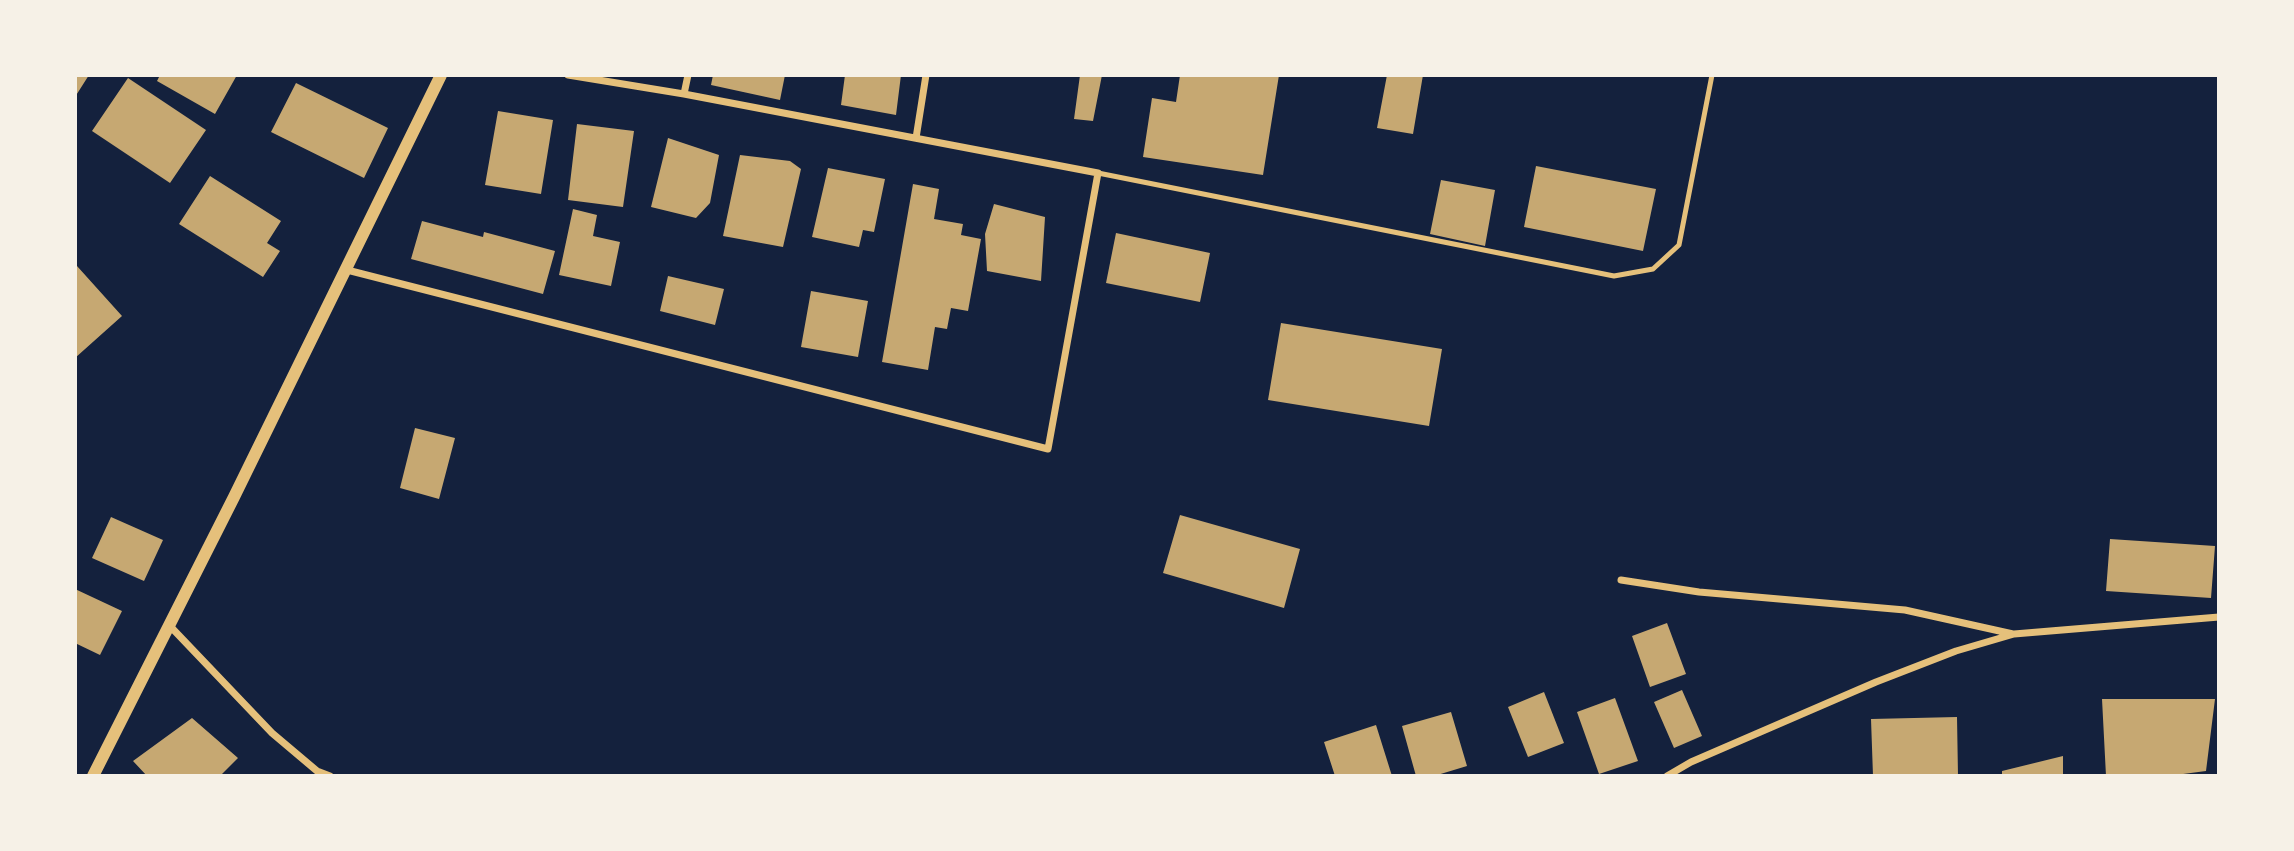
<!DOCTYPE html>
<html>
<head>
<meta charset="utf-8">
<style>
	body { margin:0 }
	#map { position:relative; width:2294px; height:851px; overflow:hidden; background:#14213d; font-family:Jost,sans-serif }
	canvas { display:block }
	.frame { position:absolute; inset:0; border:77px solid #f6f1e7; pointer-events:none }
</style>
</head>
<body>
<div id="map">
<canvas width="2294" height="851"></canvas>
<div class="frame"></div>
</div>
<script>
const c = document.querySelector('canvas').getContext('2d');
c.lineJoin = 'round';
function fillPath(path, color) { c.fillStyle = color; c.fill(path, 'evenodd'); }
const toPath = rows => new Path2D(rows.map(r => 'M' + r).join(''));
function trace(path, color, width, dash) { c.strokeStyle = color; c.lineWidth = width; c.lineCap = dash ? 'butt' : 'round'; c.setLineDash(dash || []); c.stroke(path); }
const building = toPath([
	[75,75,89,75,75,97],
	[160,75,237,75,215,114,157,81],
	[713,75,785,75,780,100,711,85],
	[845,75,901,75,896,115,841,105],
	[1080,75,1102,75,1093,121,1074,119],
	[1180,75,1279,75,1263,175,1143,157,1152,98,1176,102],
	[1387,75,1423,75,1413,134,1377,128],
	[128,78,206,130,170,183,92,131],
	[296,83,388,128,364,178,271,132],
	[498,111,553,120,541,194,485,185],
	[577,124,634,131,623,207,568,200],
	[668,138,719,155,710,203,696,218,651,207],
	[740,155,790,161,801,169,783,247,723,236],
	[1536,166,1656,189,1643,251,1524,227],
	[828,168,885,179,874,232,863,230,859,247,812,237],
	[210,176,281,221,267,243,280,251,263,277,179,224],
	[1441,180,1495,190,1485,246,1430,234],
	[913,184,939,189,934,219,963,224,961,235,981,239,968,311,951,308,947,329,935,327,928,370,882,362],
	[994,204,1045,217,1041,281,987,271,985,234],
	[573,209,597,215,593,236,620,242,611,286,559,275],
	[422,221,483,237,484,232,555,251,543,294,411,259],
	[1116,233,1210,253,1200,302,1106,283],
	[77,266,122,316,75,358,75,268],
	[668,276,724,289,715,325,660,311],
	[811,291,868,301,858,357,801,347],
	[1281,323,1442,349,1429,426,1268,400],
	[415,428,455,438,439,499,400,488],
	[1180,515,1300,549,1284,608,1163,573],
	[111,517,163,540,144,581,92,558],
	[2110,539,2215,546,2211,598,2106,591],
	[75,589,122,611,100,655,75,643],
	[1667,623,1686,674,1650,687,1632,636],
	[1682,690,1702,736,1674,748,1654,702],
	[1544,692,1564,743,1528,757,1508,707],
	[1615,698,1638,761,1599,774,1577,712],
	[2102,699,2215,699,2206,771,2168,776,2106,776],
	[1451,712,1467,766,1434,776,1416,776,1402,726],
	[1957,717,1958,776,1873,776,1871,719],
	[192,718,238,758,220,776,147,776,133,761],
	[1376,725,1392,776,1335,776,1324,742],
	[2063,756,2063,776,2002,776,2002,771]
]);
const service = toPath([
	[1098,173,1614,276,1653,269,1679,245,1712,75]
]);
const minor = toPath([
	[684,94,688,75],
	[916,138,926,75],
	[347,270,1048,449,1098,173,684,94,568,75],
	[1621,580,1699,592,1905,610,2013,634],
	[169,625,272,733,317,771,330,776],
	[1667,776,1691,762,1876,682,1956,651,2014,634,2219,617]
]);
const tertiary = toPath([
	[93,776,234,497,441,75]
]);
fillPath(building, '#c6a872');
trace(service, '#e5c07b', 5);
trace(minor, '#e5c07b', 7);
trace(tertiary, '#e5c07b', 12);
</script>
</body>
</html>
